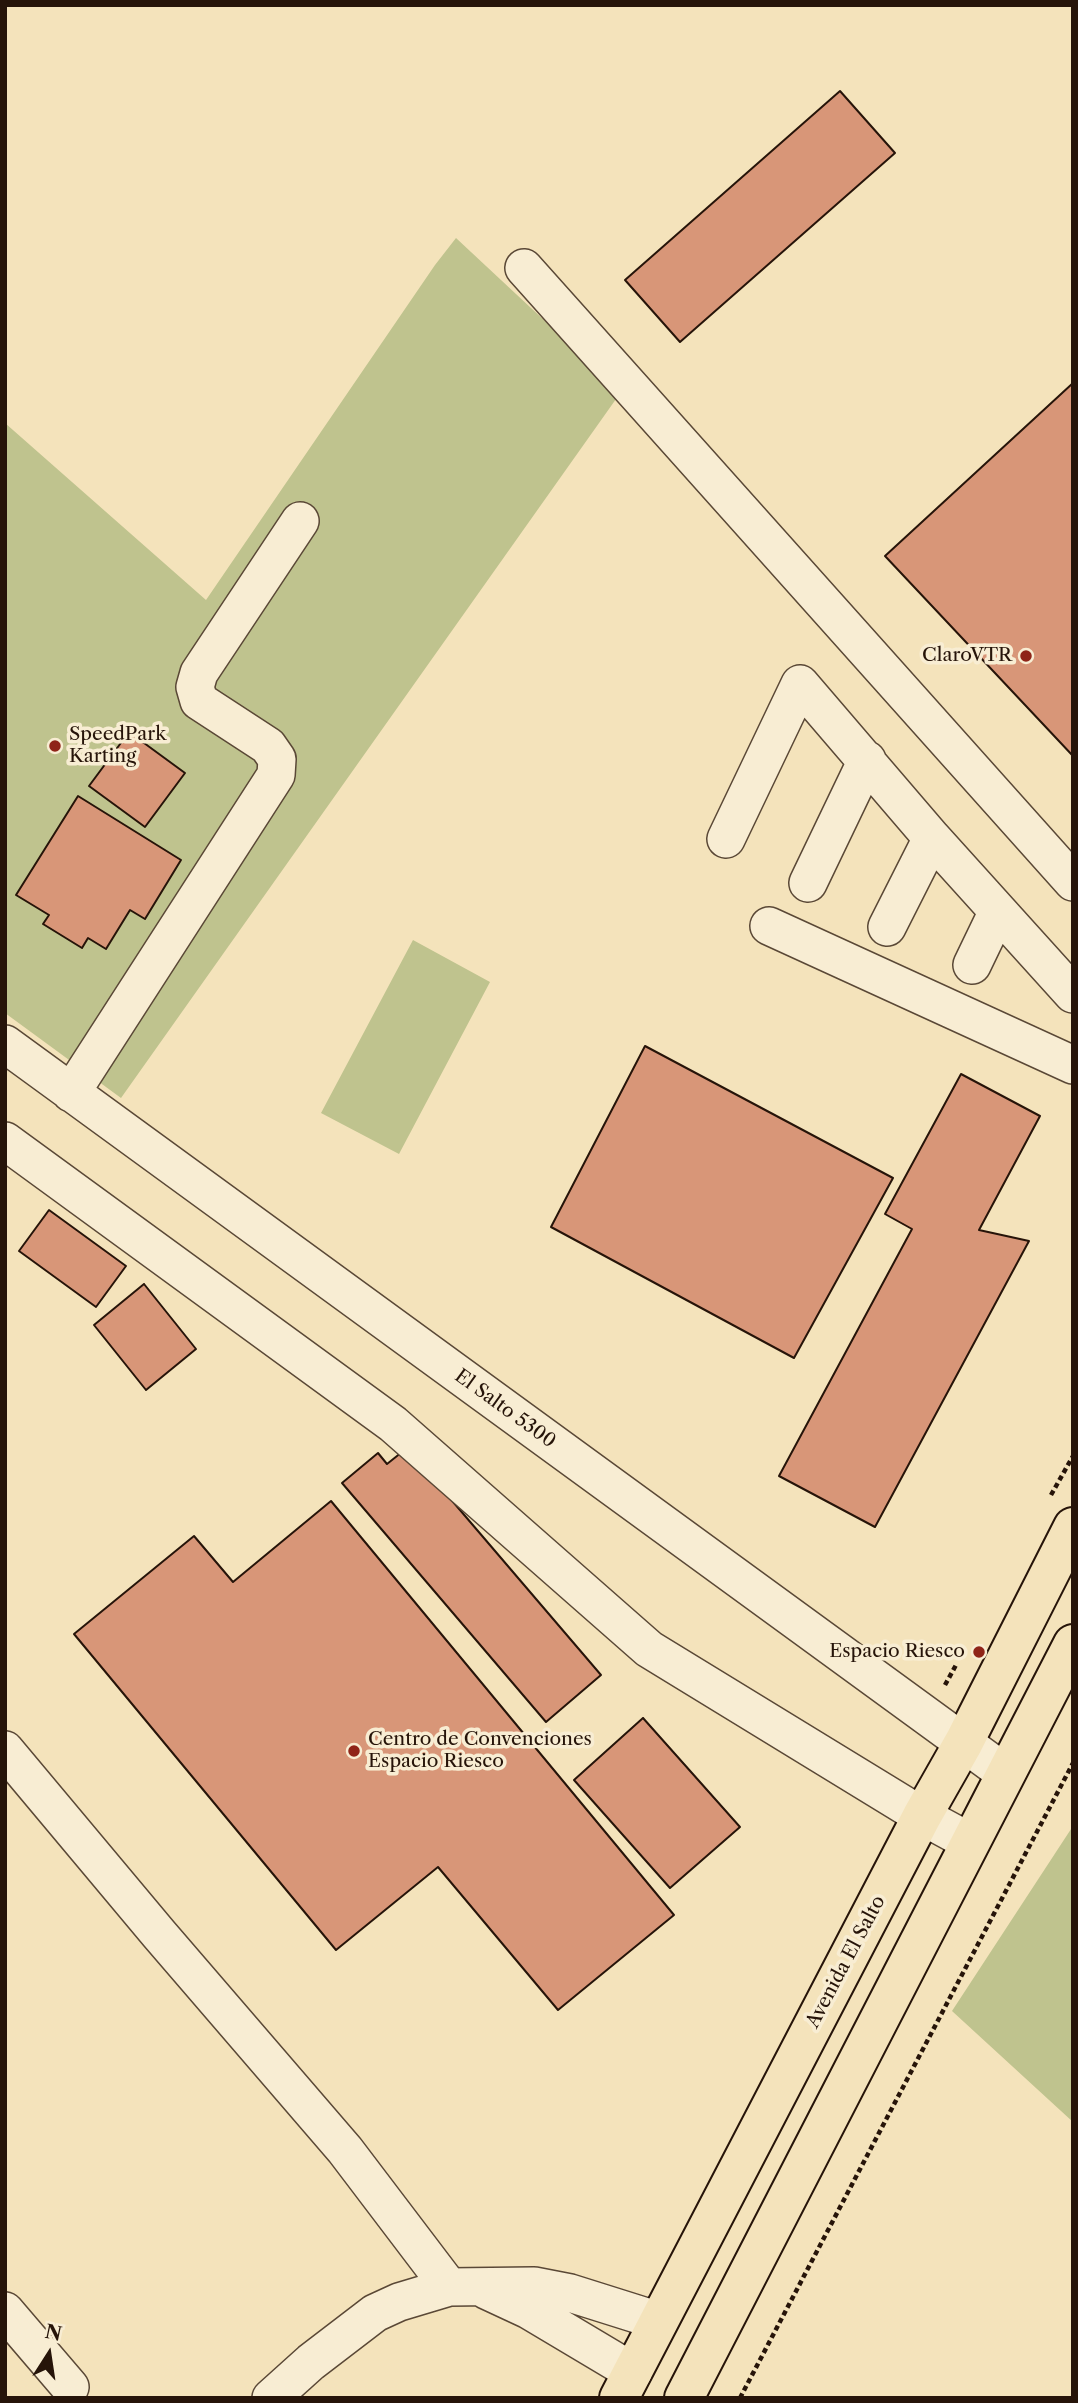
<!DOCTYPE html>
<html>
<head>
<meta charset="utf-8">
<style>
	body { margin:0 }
	#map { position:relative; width:1078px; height:2403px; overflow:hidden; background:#f4e3bb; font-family:"Libre Caslon Text",serif }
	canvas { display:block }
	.frame { position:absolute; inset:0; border:7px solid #261409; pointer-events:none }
	.north { position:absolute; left:14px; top:2319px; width:70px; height:70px; -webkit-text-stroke:5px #f8edd3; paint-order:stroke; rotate:12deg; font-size:19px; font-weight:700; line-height:28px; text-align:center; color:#261409 }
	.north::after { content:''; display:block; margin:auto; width:24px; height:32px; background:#261409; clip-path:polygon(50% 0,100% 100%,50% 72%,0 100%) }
</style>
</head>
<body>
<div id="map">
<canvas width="1078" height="2403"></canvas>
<div class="frame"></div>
<div class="north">N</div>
</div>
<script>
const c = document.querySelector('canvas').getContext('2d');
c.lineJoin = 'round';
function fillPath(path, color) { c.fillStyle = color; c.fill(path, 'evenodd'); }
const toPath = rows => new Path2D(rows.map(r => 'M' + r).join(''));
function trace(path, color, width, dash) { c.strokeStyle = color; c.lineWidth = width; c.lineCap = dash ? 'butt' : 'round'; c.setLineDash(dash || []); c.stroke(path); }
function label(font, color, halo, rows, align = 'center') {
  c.font = font + ' "Libre Caslon Text",serif'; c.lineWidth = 7; c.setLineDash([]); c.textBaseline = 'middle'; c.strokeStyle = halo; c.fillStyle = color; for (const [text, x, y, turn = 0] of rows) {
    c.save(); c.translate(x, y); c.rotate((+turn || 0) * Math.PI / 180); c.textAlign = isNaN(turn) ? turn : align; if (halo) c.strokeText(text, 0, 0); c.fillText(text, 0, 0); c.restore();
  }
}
const green = toPath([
	[456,238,621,392,121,1098,5,1013,5,423,206,600,435,265],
	[413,940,490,982,399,1154,321,1113],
	[1073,1826,1073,2122,952,2011]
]);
const building = toPath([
	[840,91,895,153,680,342,625,280,840,91],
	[1073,383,1073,756,885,556,1073,383],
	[129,732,185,773,145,827,89,786,129,732],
	[78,796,181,860,145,919,130,910,106,949,88,938,82,948,43,924,49,915,16,895,78,796],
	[645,1046,893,1178,794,1358,551,1227,645,1046],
	[961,1074,1040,1116,979,1230,1029,1241,875,1527,779,1476,912,1229,885,1214,961,1074],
	[49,1210,126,1266,96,1307,19,1251,49,1210],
	[144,1284,196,1349,146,1390,94,1325,144,1284],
	[407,1448,601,1675,546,1722,342,1483,378,1453,387,1464,407,1448],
	[331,1501,674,1915,558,2010,438,1867,336,1950,74,1634,194,1536,233,1582,331,1501],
	[643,1718,740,1827,670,1888,574,1780,643,1718]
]);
const path = toPath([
	[1051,1495,1073,1456],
	[945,1685,956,1665],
	[740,2398,1073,1763]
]);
const minor = toPath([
	[524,268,1073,882],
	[726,839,800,684,932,838,1073,994],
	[808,883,867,760],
	[769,926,1073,1065],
	[887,927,932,838],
	[972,965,998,911],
	[5,1044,1005,1773],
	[71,1093,276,775,277,759,268,746,199,701,195,687,199,673,300,521],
	[5,1141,393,1424,649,1649,922,1816,970,1842],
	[5,1750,159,1934,345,2150,449,2287],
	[486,2290,529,2310,633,2372],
	[5,2311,70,2387],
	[271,2398,311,2362,375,2313,399,2302,449,2287,534,2286,570,2293,659,2321]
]);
const major = toPath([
	[619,2398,922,1816,964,1742,1073,1527],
	[684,2398,1073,1644]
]);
const markers = [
	[1026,656,7,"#8f2418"],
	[55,746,7,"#8f2418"],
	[979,1652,7,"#8f2418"],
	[354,1751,7,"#8f2418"]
];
const poiNames = [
	["ClaroVTR",1012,656],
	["SpeedPark",69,735,"left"],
	["Karting",69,757,"left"],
	["Espacio Riesco",965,1652],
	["Centro de Convenciones",368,1740,"left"],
	["Espacio Riesco",368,1762,"left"]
];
const streetNames = [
	["El Salto 5300",505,1409,36],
	["Avenida El Salto",846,1962,-62]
];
fillPath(green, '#bfc38e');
fillPath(building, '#d89678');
trace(building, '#261409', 2);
trace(minor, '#5a4836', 40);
trace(major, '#261409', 42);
trace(path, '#261409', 4.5, [5, 3.5]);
trace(minor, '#f8edd3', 37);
trace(major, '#f4e3bb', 38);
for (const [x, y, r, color] of markers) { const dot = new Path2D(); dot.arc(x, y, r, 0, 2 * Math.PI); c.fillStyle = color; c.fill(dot); trace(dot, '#f8edd3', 2.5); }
label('19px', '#261409', '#f8edd3', poiNames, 'right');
label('19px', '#261409', '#f8edd3', streetNames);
</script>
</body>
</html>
